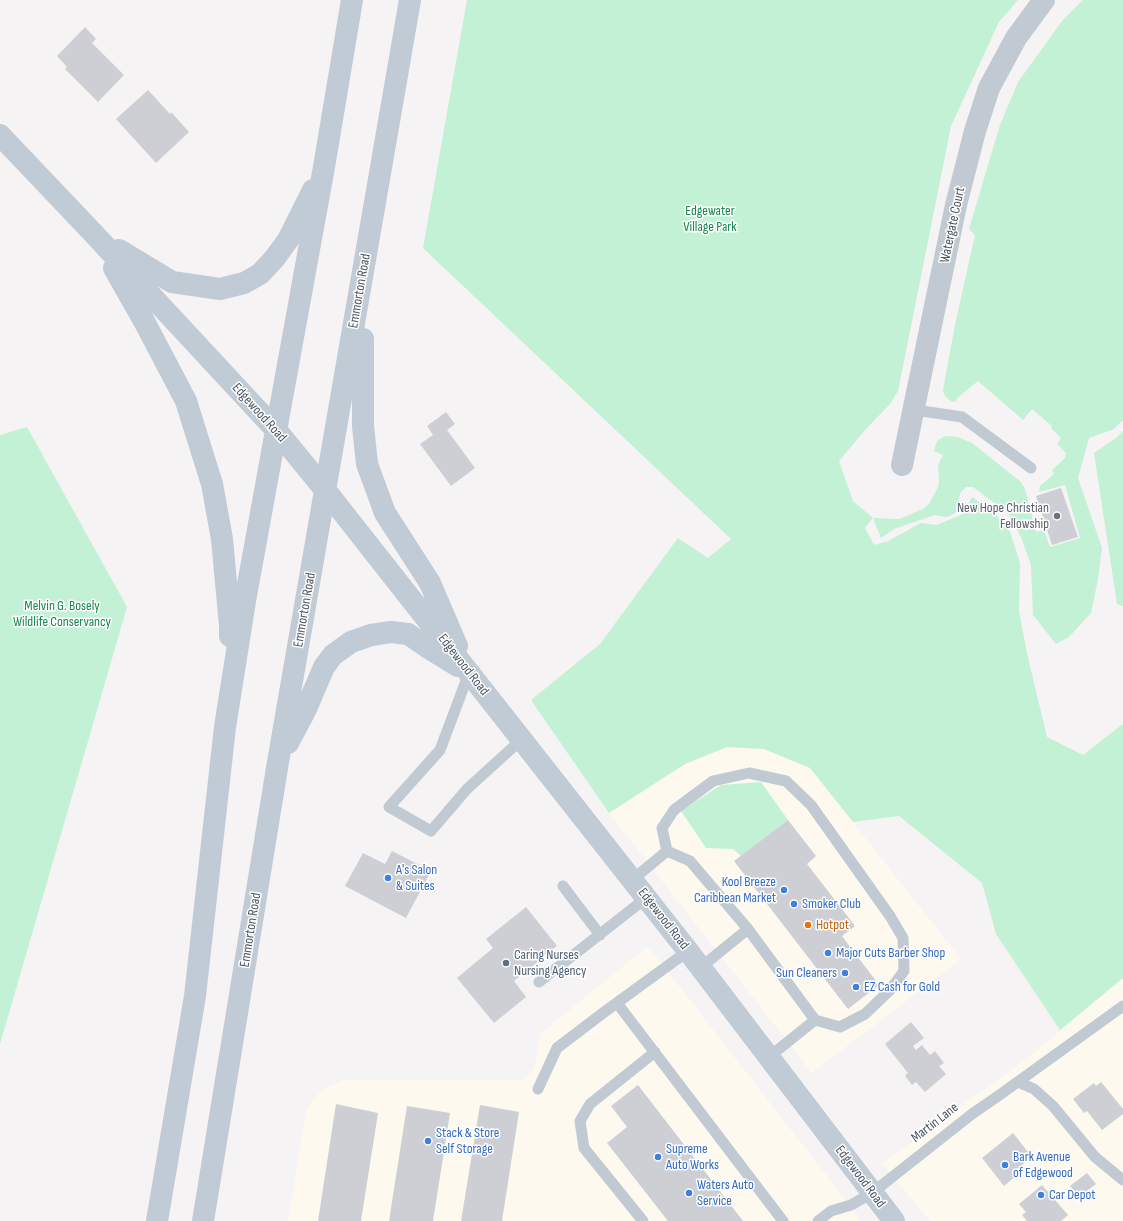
<!DOCTYPE html>
<html>
<head>
<meta charset="utf-8">
<style>
	body { margin:0 }
	canvas { display:block; background:#f5f3f3 }
</style>
</head>
<body>
<canvas width="1123" height="1221"></canvas>
<script>
const c = document.querySelector('canvas').getContext('2d');
c.lineJoin = 'round';
function fillPath(path, color) { c.fillStyle = color; c.fill(path, 'evenodd'); }
const toPath = rows => new Path2D(rows.map(r => 'M' + r).join(''));
function trace(path, color, width, dash) { c.strokeStyle = color; c.lineWidth = width; c.lineCap = dash ? 'butt' : 'round'; c.setLineDash(dash || []); c.stroke(path); }
function label(font, color, halo, rows, align = 'center') {
  c.font = font + ' "Sofia Sans Condensed",sans-serif'; c.lineWidth = 3; c.setLineDash([]); c.textBaseline = 'middle'; c.strokeStyle = halo; c.fillStyle = color; for (const [text, x, y, turn = 0] of rows) {
    c.save(); c.translate(x, y); c.rotate((+turn || 0) * Math.PI / 180); c.textAlign = isNaN(turn) ? turn : align; if (halo) c.strokeText(text, 0, 0); c.fillText(text, 0, 0); c.restore();
  }
}
const commercial = toPath([
	[727,747,764,749,810,768,961,959,812,1073,609,813,685,764],
	[648,946,862,1221,288,1221,306,1110,313,1099,326,1088,343,1080,524,1080,534,1068,541,1033],
	[1123,978,1123,1221,930,1221,882,1164,1030,1056]
]);
const green = toPath([
	[467,0,1018,0,999,22,951,126,898,391,890,404,866,429,839,461,853,501,873,518,899,519,923,509,929,504,938,487,939,481,938,465,943,455,934,451,937,441,945,436,958,437,972,443,1021,482,1025,489,1036,532,1044,530,1050,547,1080,538,1065,485,1039,492,1040,486,1054,474,1052,470,1065,458,1066,453,1057,444,1061,438,1051,428,1052,426,1032,409,1023,420,978,381,957,398,956,401,952,402,945,396,943,390,955,325,975,235,969,229,1000,125,1018,82,1062,21,1083,0,1123,0,1123,420,1114,429,1089,438,1078,478,1102,548,1098,579,1091,613,1069,637,1056,644,1033,615,1031,565,1021,537,1009,514,973,487,966,487,960,493,957,512,947,517,935,515,926,518,894,529,881,538,873,518,865,528,874,545,888,541,921,523,937,525,963,514,972,497,994,512,1010,532,1020,563,1019,612,1028,658,1047,737,1083,755,1123,724,1123,978,1060,1030,996,934,982,883,899,816,853,822,810,768,764,749,727,747,685,764,609,813,531,700,600,644,678,538,708,558,731,539,423,248],
	[27,427,127,607,0,1044,0,435],
	[1123,431,1123,606,1117,604,1094,453,1116,438],
	[761,782,788,820,741,856,733,849,706,848,681,811,721,785]
]);
const building = toPath([
	[85,27,96,39,92,43,124,75,98,102,65,69,67,67,57,56],
	[148,90,170,114,171,112,189,132,156,163,116,119],
	[446,412,455,424,447,430,475,468,451,486,420,444,433,435,427,426],
	[1061,488,1078,537,1052,545,1036,496],
	[788,820,816,856,807,864,855,926,842,936,879,985,848,1009,734,861],
	[392,851,431,871,406,918,345,886,363,853,385,864],
	[526,907,557,946,514,981,526,997,494,1023,457,978,493,948,486,939],
	[911,1022,924,1038,913,1046,916,1050,922,1045,930,1055,935,1051,944,1063,939,1066,946,1074,925,1092,916,1082,912,1085,905,1076,908,1073,885,1044],
	[1101,1082,1123,1109,1123,1114,1102,1130,1087,1111,1084,1113,1073,1099,1094,1083,1096,1086],
	[638,1085,743,1221,668,1221,607,1143,627,1127,611,1106],
	[336,1104,378,1113,361,1221,318,1221],
	[480,1105,519,1112,502,1221,461,1221],
	[407,1106,450,1113,433,1221,389,1221],
	[1013,1133,1032,1157,1013,1172,1016,1176,1004,1186,982,1158],
	[1087,1173,1096,1184,1079,1197,1070,1186],
	[1042,1185,1068,1215,1061,1221,1027,1221,1022,1215,1026,1212,1019,1204]
]);
const service = toPath([
	[915,410,962,417,1031,468],
	[469,673,440,750,389,807,431,831,467,789,522,739],
	[667,851,662,828,674,810,713,781,749,773,786,781,811,805,890,916,903,938,904,971,890,990,865,1014,840,1027,815,1020],
	[632,880,667,851,690,861,748,929,815,1020,769,1057],
	[563,886,600,935],
	[700,968,748,929],
	[539,982,646,898],
	[617,1003,783,1221],
	[1018,1082,1034,1089,1053,1106,1095,1157,1123,1180],
	[538,1089,557,1048,603,1013,688,951],
	[643,1221,584,1148,580,1121,590,1104,655,1052],
	[818,1221,831,1211,851,1205,872,1193,972,1114,1001,1094,1123,1006]
]);
const minor = toPath([
	[902,465,956,205,975,131,989,88,1016,38,1044,0]
]);
const secondary = toPath([
	[0,135,94,234,277,431,326,491,688,951,894,1221],
	[119,250,172,282,220,289,244,283,260,274,274,259,288,240,313,190],
	[114,268,144,321,186,401,212,484,222,539,230,626,230,636],
	[363,339,363,426,367,464,385,513,430,583,457,646],
	[288,743,306,709,324,667,333,655,351,642,371,635,391,632,408,634,427,647,458,666],
	[157,1221,195,996,225,727,245,601,324,167,352,0],
	[203,1221,278,762,410,0]
]);
const markers = [
	[1057,516,4,"#6b7280"],
	[388,878,4,"#3f7fe0"],
	[784,890,4,"#3f7fe0"],
	[794,904,4,"#3f7fe0"],
	[808,925,4,"#e8710a"],
	[828,953,4,"#3f7fe0"],
	[506,963,4,"#5c6f8a"],
	[845,973,4,"#3f7fe0"],
	[856,987,4,"#3f7fe0"],
	[428,1141,4,"#3f7fe0"],
	[658,1157,4,"#3f7fe0"],
	[1005,1165,4,"#3f7fe0"],
	[689,1193,4,"#3f7fe0"],
	[1041,1195,4,"#3f7fe0"]
];
const parkNames = [
	["Edgewater",710,211],
	["Village Park",710,227],
	["Melvin G. Bosely",62,606],
	["Wildlife Conservancy",62,622]
];
const streetNames = [
	["Watergate Court",953,225,-78],
	["Emmorton Road",360,291,-80],
	["Edgewood Road",259,413,48],
	["Emmorton Road",305,610,-80],
	["Edgewood Road",463,665,52],
	["Edgewood Road",663,919,52],
	["Emmorton Road",251,930,-81],
	["Martin Lane",935,1123,-38],
	["Edgewood Road",860,1177,53]
];
const worshipNames = [
	["New Hope Christian",1049,508],
	["Fellowship",1049,524]
];
const shopNames = [
	["A's Salon",396,870],
	["& Suites",396,886],
	["Kool Breeze",776,882,"right"],
	["Caribbean Market",776,898,"right"],
	["Smoker Club",802,904],
	["Major Cuts Barber Shop",836,953],
	["Sun Cleaners",837,973,"right"],
	["EZ Cash for Gold",864,987],
	["Stack & Store",436,1133],
	["Self Storage",436,1149],
	["Supreme",666,1149],
	["Auto Works",666,1165],
	["Bark Avenue",1013,1157],
	["of Edgewood",1013,1173],
	["Waters Auto",697,1185],
	["Service",697,1201],
	["Car Depot",1049,1195]
];
const foodNames = [
	["Hotpot",816,925]
];
const serviceNames = [
	["Caring Nurses",514,955],
	["Nursing Agency",514,971]
];
fillPath(commercial, '#fdf9ef');
fillPath(green, '#c3f1d5');
fillPath(building, '#cdcfd5');
trace(service, '#c1cad2', 11);
trace(minor, '#c1cad2', 22);
trace(secondary, '#c1cbd6', 22);
for (const [x, y, r, color] of markers) { const dot = new Path2D(); dot.arc(x, y, r, 0, 2 * Math.PI); c.fillStyle = color; c.fill(dot); trace(dot, '#fff', 1.5); }
label('14px', '#17864f', '#fff', parkNames);
label('14px', '#4a5661', '#fff', streetNames);
label('14px', '#5b616d', '#fff', worshipNames, 'right');
label('14px', '#366cbe', '#fff', shopNames, 'left');
label('14px', '#c56008', '#fff', foodNames, 'left');
label('14px', '#4e5e75', '#fff', serviceNames, 'left');
</script>
</body>
</html>
